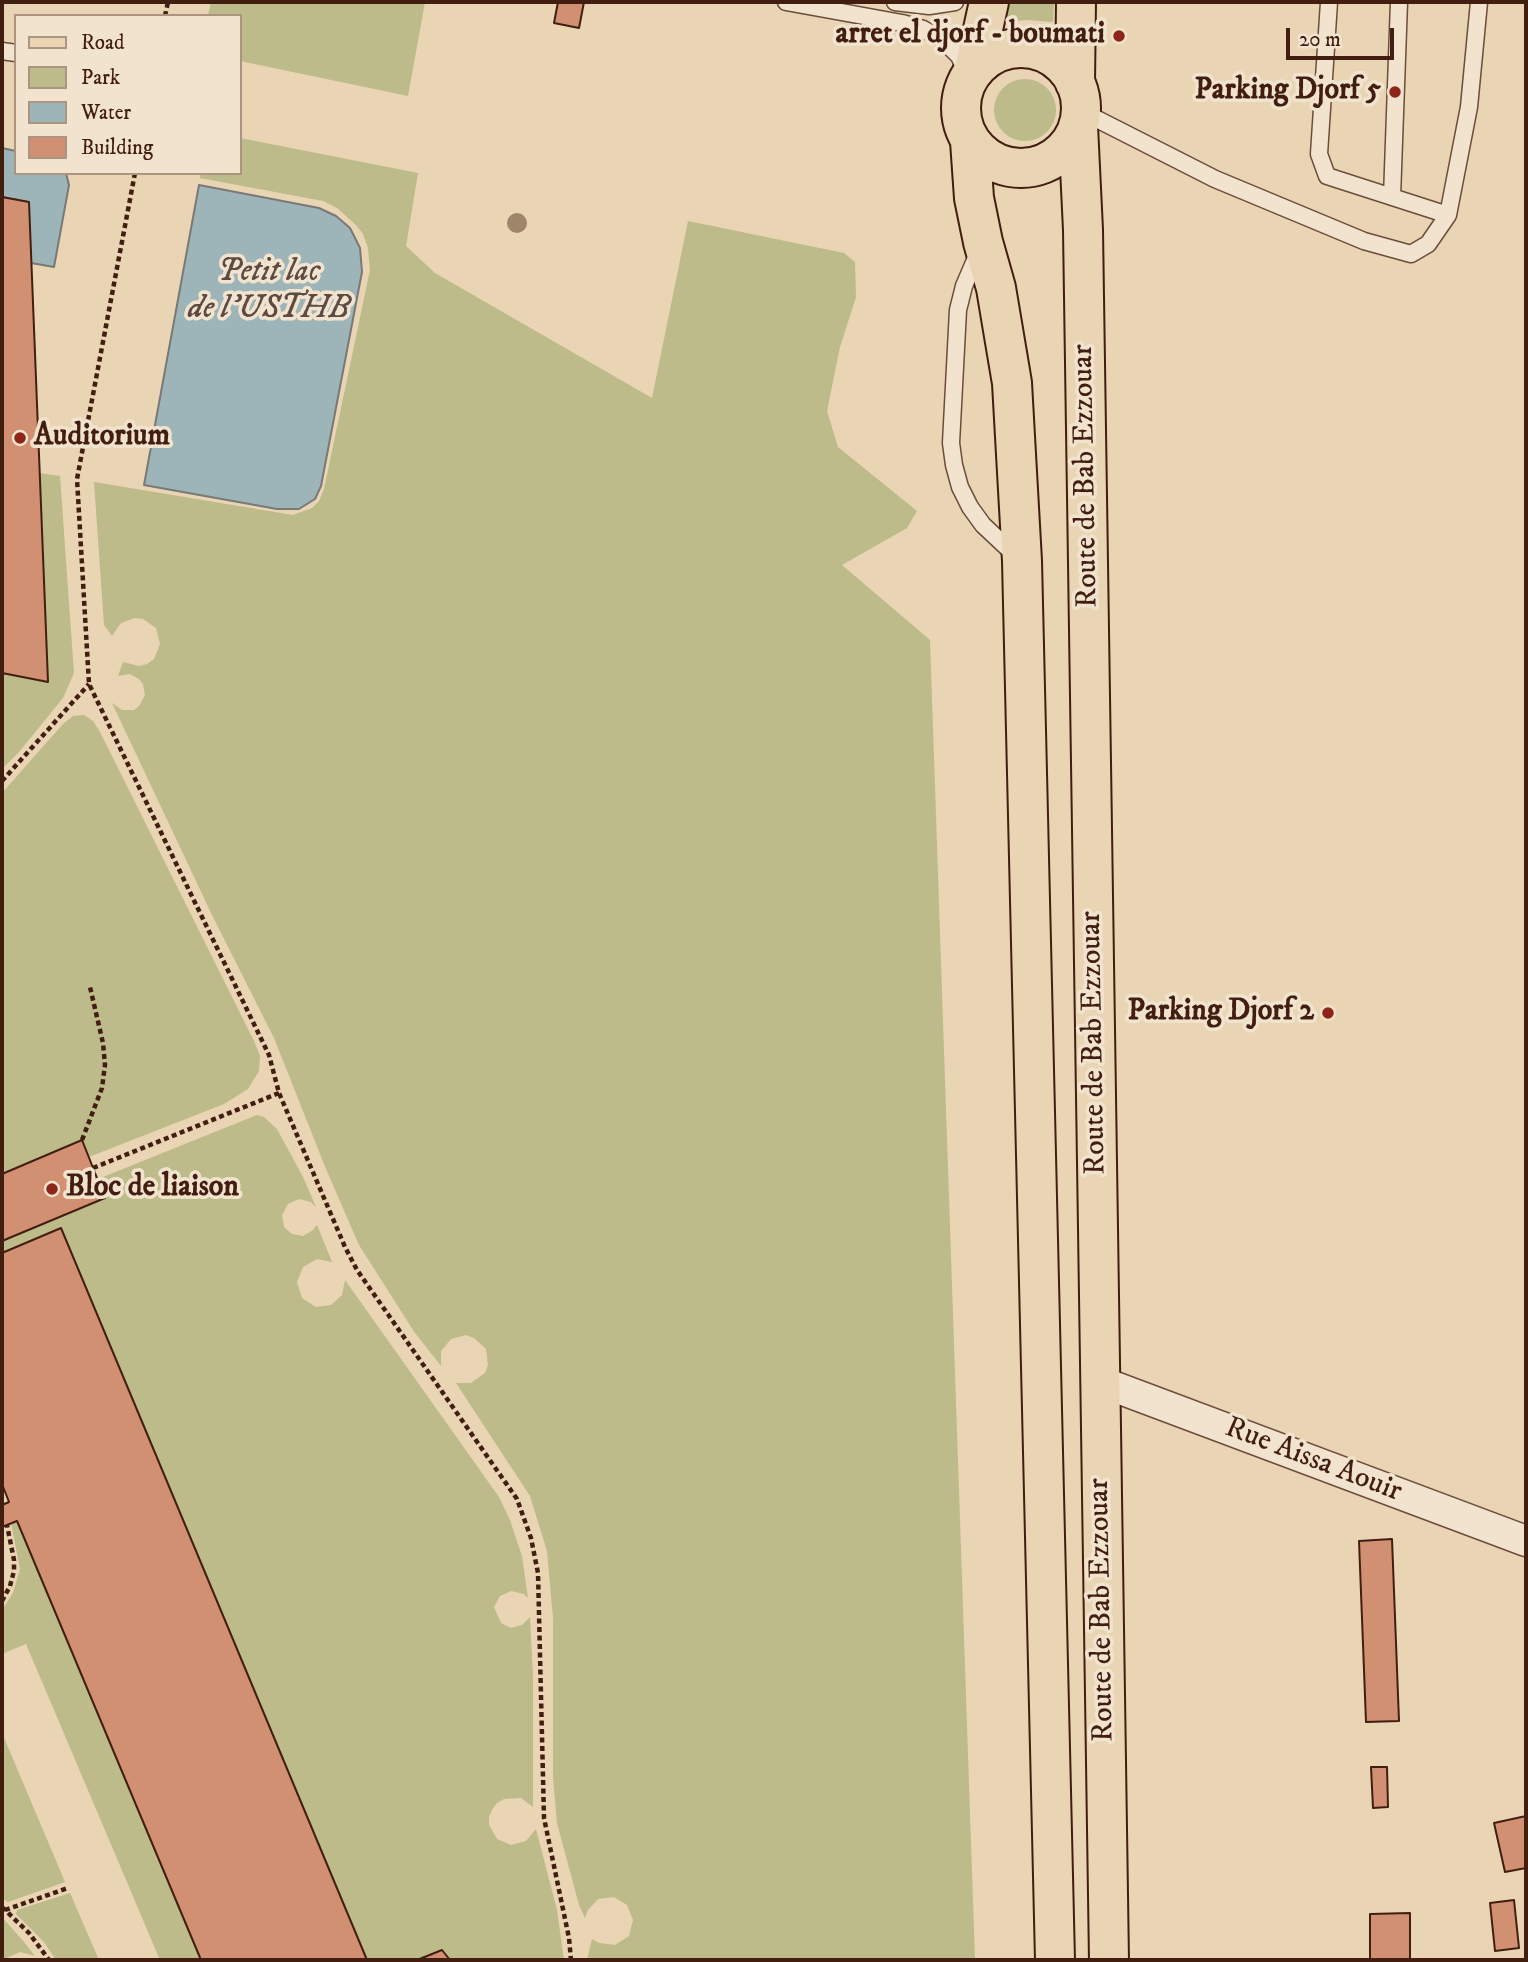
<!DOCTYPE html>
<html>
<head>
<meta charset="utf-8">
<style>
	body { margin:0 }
	#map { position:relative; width:1528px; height:1962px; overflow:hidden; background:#e9d4b4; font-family:"IM FELL DW Pica",serif }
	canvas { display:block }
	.frame { position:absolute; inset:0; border:4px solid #421e11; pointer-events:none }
	.legend { position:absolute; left:14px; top:14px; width:228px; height:161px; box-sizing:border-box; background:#f1e3ce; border:2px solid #ab9482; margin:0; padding:9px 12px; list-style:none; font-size:21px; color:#421e11 }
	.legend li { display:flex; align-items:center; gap:14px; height:35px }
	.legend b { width:35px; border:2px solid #ab9482 }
	.scale { position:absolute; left:1286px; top:28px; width:108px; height:32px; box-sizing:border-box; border:4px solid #421e11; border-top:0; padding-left:9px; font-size:21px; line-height:24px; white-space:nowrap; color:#421e11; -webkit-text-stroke:5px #f1e3ce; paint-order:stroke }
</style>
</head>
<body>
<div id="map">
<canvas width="1528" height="1962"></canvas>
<div class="frame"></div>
<ul class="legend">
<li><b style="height:9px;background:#e9d4b4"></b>Road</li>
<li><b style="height:19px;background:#bcbb89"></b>Park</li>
<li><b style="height:19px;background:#9db5b9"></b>Water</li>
<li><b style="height:19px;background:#d19072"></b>Building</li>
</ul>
<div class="scale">20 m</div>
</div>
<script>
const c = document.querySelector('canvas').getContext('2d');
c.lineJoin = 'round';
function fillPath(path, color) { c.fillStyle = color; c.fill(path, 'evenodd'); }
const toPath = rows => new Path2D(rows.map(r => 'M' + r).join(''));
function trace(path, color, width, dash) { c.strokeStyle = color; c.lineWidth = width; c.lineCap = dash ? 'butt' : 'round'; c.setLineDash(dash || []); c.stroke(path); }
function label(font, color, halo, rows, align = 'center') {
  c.font = font + ' "IM FELL DW Pica",serif'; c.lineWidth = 7; c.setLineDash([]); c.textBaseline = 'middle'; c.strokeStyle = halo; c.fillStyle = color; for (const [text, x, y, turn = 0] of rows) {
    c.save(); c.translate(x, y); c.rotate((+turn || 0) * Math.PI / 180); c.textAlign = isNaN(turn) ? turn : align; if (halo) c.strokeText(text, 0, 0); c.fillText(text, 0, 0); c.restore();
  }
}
const green = toPath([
	[211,2,425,2,408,96,240,61,240,16,208,16],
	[1008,2,1054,2,1053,22,1027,20,1004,22],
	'994 110a31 31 0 1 1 62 0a31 31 0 1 1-62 0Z',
	[240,138,418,173,406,246,435,273,652,398,688,221,844,253,855,262,856,297,840,347,827,411,838,447,917,511,907,528,842,565,930,640,975,1960,587,1960,592,1939,599,1943,615,1945,629,1936,633,1920,627,1905,614,1897,598,1899,588,1910,585,1918,579,1905,557,1823,553,1777,553,1618,547,1551,530,1496,456,1383,471,1383,485,1373,488,1365,486,1349,474,1338,466,1335,451,1339,441,1351,441,1366,415,1333,359,1245,326,1169,274,1038,212,915,112,703,122,710,134,710,139,706,145,695,143,684,139,679,130,674,118,676,123,662,139,666,147,664,154,659,160,644,156,628,143,619,135,618,121,623,112,636,104,625,94,482,293,515,312,508,319,501,324,489,370,270,368,248,363,234,356,225,337,208,323,201,200,178,201,173,240,173],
	[39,473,60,476,74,673,63,698,19,752,2,769,2,673,47,681],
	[84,715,93,721,100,732,254,1041,260,1056,259,1071,248,1089,224,1104,89,1157,82,1141,2,1174,2,793,63,724,73,716],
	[257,1115,264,1117,277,1129,303,1177,316,1207,311,1202,299,1199,288,1204,282,1215,284,1227,292,1234,303,1236,313,1230,317,1225,332,1262,317,1259,303,1267,297,1282,302,1298,316,1307,331,1305,342,1295,345,1280,499,1497,510,1520,522,1556,528,1598,524,1594,511,1591,500,1596,494,1607,501,1623,511,1628,522,1625,530,1617,533,1676,533,1807,521,1798,504,1799,497,1803,492,1810,489,1817,489,1825,497,1839,511,1845,526,1841,536,1829,557,1910,564,1960,450,1960,442,1950,417,1960,367,1960,61,1228,4,1252,2,1241,105,1198,98,1179],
	[17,1521,201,1960,160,1960,26,1644,2,1654,2,1610,13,1593,20,1569,11,1523],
	[2,1733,65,1882,8,1902,2,1898],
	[70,1893,99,1960,56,1960,44,1942,16,1914,17,1910],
	[2,1917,24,1942,35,1956,20,1952,2,1960]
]);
const water = toPath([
	[2,148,16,151,16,173,66,173,69,185,54,267,31,263,28,202,2,197,2,148],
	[199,185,319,208,336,216,350,228,360,248,362,272,321,486,315,499,299,509,277,509,144,485,199,185]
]);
const building = toPath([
	[558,2,584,2,579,28,554,23,558,2],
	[2,197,29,202,48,682,2,673,2,197],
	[82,1140,105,1198,2,1241,2,1174,82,1140],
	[61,1228,367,1960,201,1960,17,1521,2,1527,2,1505,9,1502,2,1484,2,1253,61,1228],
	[1392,1539,1399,1721,1366,1722,1359,1541,1392,1539],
	[1371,1767,1387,1767,1388,1807,1373,1808,1371,1767],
	[1526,1816,1526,1868,1505,1872,1494,1823,1526,1816],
	[1514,1900,1519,1948,1495,1951,1490,1903,1514,1900],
	[1410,1913,1410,1960,1370,1960,1370,1914,1410,1913],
	[442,1950,450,1960,417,1960,442,1950]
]);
const path = toPath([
	[165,16,168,2],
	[135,173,77,479,89,684,269,1055,279,1093,345,1247,357,1270,517,1499,531,1538,538,1573,544,1818,569,1938,571,1960],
	[2,781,89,684],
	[82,1140,102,1088,105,1065,103,1043,90,987],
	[93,1168,279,1093],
	[2,1601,10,1586,14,1571,14,1560,7,1525],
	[2,1907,29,1933,49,1960],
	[5,1910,68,1888]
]);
const lane = toPath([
	[786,2,902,23,923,29,943,40,959,56,967,73],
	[895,2,929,6,955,2],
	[1329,2,1319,154,1327,176,1448,215],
	[2,51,16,53],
	[1081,111,1215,179,1364,241,1411,254,1428,244,1448,215,1469,107,1479,2],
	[1392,197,1399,2],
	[979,251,964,286,958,310,951,443,954,465,960,487,970,507,983,525,1016,556]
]);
const street = toPath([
	[1099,1381,1526,1541]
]);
const primary = toPath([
	'961 108a60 60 0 1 1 120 0a60 60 0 1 1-120 0Z',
	[974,70,989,2],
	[1075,83,1076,2],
	[1078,126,1083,230,1109,1960],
	[970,141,974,198,983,242,996,288,1012,383,1022,561,1055,1960]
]);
const trees = [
	[517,223]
];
const markers = [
	[1119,36,7,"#8f2418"],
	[1395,92,7,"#8f2418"],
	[20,438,7,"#8f2418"],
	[1328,1013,7,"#8f2418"],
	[52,1189,7,"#8f2418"]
];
const poiNames = [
	["arret el djorf - boumati",1105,36],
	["Parking Djorf 5",1381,92],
	["Auditorium",34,438,"left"],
	["Parking Djorf 2",1314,1013],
	["Bloc de liaison",66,1189,"left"]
];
const streetNames = [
	["Route de Bab Ezzouar",1087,476,-91],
	["Route de Bab Ezzouar",1095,1043,-91],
	["Rue Aissa Aouir",1313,1461,21],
	["Route de Bab Ezzouar",1103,1610,-91]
];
const waterNames = [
	["Petit lac",269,273],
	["de l'USTHB",269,310]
];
fillPath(green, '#bcbb89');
fillPath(water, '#9db5b9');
trace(water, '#797976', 2);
fillPath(building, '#d19072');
trace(building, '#421e11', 2);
trace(lane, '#6c4c3a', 19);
trace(street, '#6c4c3a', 33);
trace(primary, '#421e11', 42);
trace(path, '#421e11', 4.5, [5, 3.5]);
trace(lane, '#f1e3ce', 16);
trace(street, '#f1e3ce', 30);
trace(primary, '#e9d4b4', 38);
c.fillStyle = '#9e856b';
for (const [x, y] of trees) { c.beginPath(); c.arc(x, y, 10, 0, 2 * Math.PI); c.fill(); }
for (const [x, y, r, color] of markers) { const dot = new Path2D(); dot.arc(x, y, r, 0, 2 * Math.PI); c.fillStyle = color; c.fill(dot); trace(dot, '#f1e3ce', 2.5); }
label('bold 30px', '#421e11', '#f1e3ce', poiNames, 'right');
label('30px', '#421e11', '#f1e3ce', streetNames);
label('italic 32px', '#5d4b43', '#f1e3ce', waterNames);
</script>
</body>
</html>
